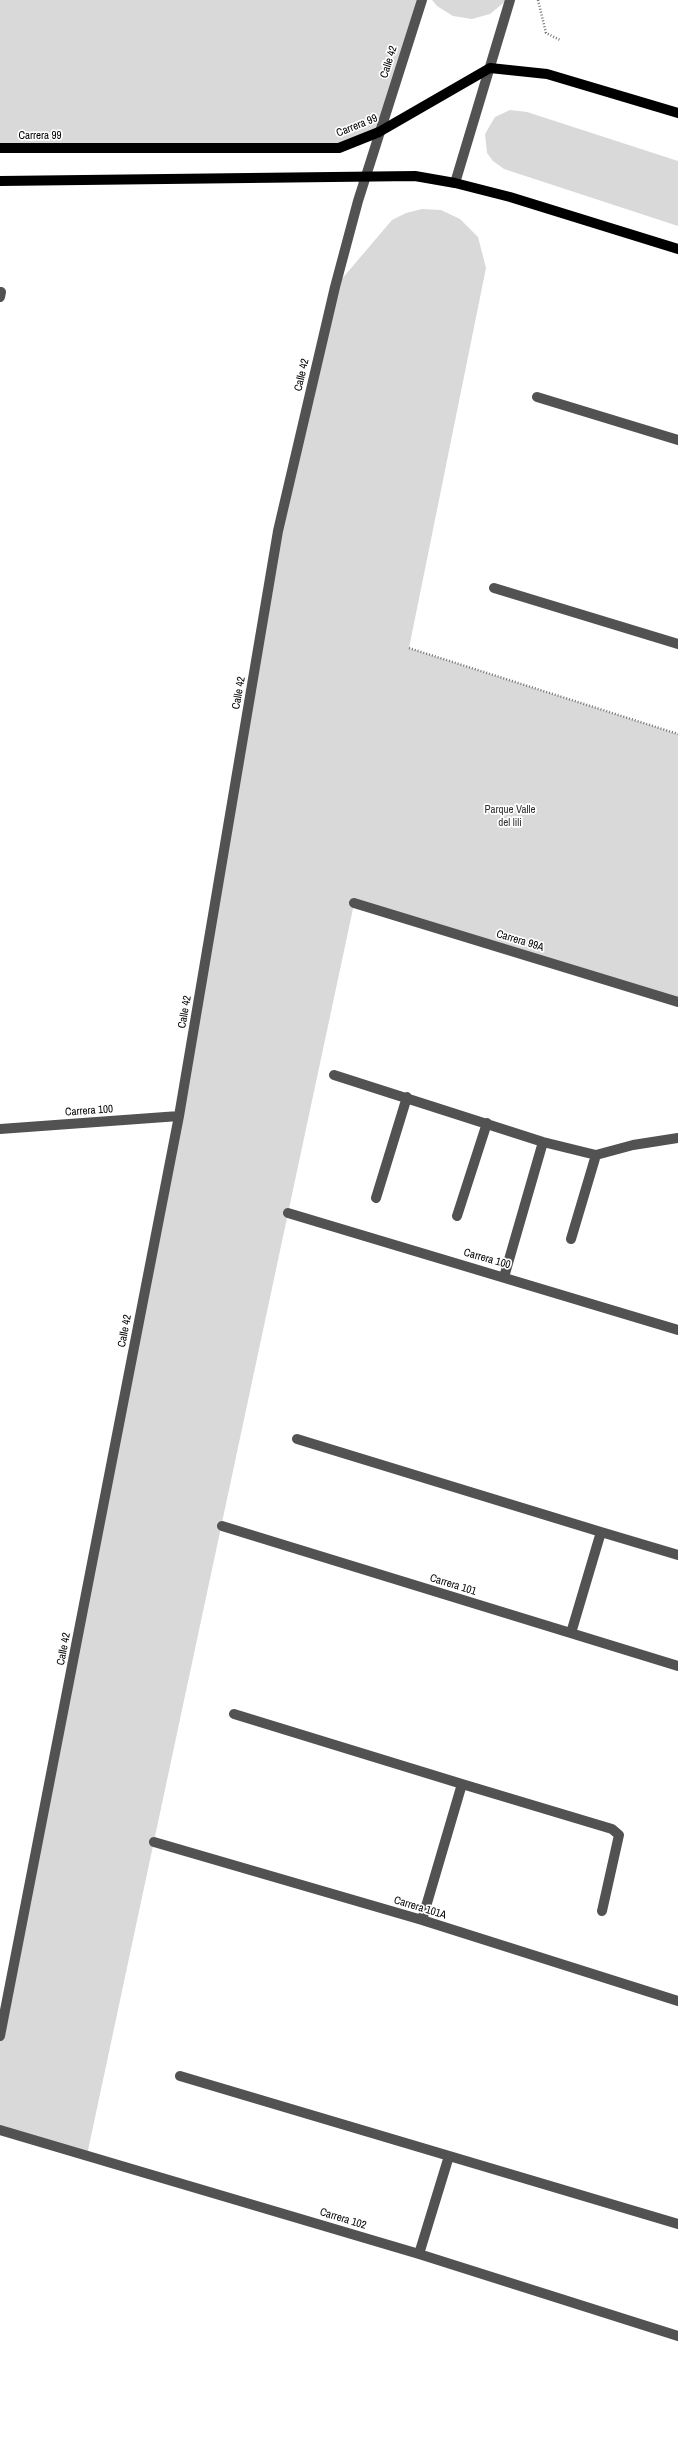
<!DOCTYPE html>
<html>
<head>
<meta charset="utf-8">
<style>
	body { margin:0 }
	canvas { display:block; background:#fff }
</style>
</head>
<body>
<canvas width="678" height="2439"></canvas>
<script>
const c = document.querySelector('canvas').getContext('2d');
c.lineJoin = 'round';
function fillPath(path, color) { c.fillStyle = color; c.fill(path, 'evenodd'); }
const toPath = rows => new Path2D(rows.map(r => 'M' + r).join(''));
function trace(path, color, width, dash) { c.strokeStyle = color; c.lineWidth = width; c.lineCap = dash ? 'butt' : 'round'; c.setLineDash(dash || []); c.stroke(path); }
function label(font, color, halo, rows, align = 'center') {
  c.font = font + ' "Archivo Narrow",sans-serif'; c.lineWidth = 3.5; c.setLineDash([]); c.textBaseline = 'middle'; c.strokeStyle = halo; c.fillStyle = color; for (const [text, x, y, turn = 0] of rows) {
    c.save(); c.translate(x, y); c.rotate((+turn || 0) * Math.PI / 180); c.textAlign = isNaN(turn) ? turn : align; if (halo) c.strokeText(text, 0, 0); c.fillText(text, 0, 0); c.restore();
  }
}
const green = toPath([
	[0,0,422,0,379,132,339,148,0,148],
	[432,0,507,0,490,14,472,19,453,16,437,6],
	[510,110,527,112,678,161,678,226,504,169,493,161,487,153,485,134,495,117],
	[422,209,441,210,460,219,478,237,486,268,409,648,678,734,678,1002,354,904,87,2155,0,2130,0,2036,179,1116,278,531,335,287,392,220,406,213]
]);
const path = toPath([
	[538,0,546,33,560,40],
	[409,648,678,734]
]);
const minor = toPath([
	[455,183,510,0],
	[0,297,1,292],
	[537,397,678,440],
	[494,588,678,644],
	[354,903,678,1002],
	[334,1075,543,1142,596,1155,633,1145,678,1138],
	[0,1129,179,1116],
	[376,1198,407,1097],
	[288,1213,678,1330],
	[457,1216,487,1123],
	[571,1239,596,1155],
	[504,1277,543,1142],
	[297,1439,601,1532],
	[222,1526,678,1666],
	[571,1633,601,1532,678,1555],
	[234,1714,462,1784],
	[154,1842,422,1920,678,2001],
	[422,1920,462,1784,612,1829,619,1835,602,1911],
	[0,2036,179,1116,278,531,335,287,358,201,422,0],
	[180,2076,678,2224],
	[0,2130,419,2254,678,2336],
	[419,2254,449,2156]
]);
const major = toPath([
	[0,148,339,148,379,132,490,68,547,74,678,113],
	[0,181,415,176,455,183,510,197,678,249]
]);
const streetNames = [
	["Calle 42",389,62,-72],
	["Carrera 99",357,126,-22],
	["Carrera 99",40,136],
	["Calle 42",302,375,-77],
	["Calle 42",239,693,-80],
	["Carrera 99A",520,941,17],
	["Calle 42",185,1012,-80],
	["Carrera 100",89,1111,-4],
	["Carrera 100",487,1259,16],
	["Calle 42",125,1331,-79],
	["Carrera 101",453,1585,17],
	["Calle 42",64,1649,-79],
	["Carrera 101A",420,1908,17],
	["Carrera 102",343,2219,17]
];
const parkNames = [
	["Parque Valle",510,810],
	["del lili",510,823]
];
fillPath(green, '#d9d9d9');
trace(path, '#747474', 2.5, [1, 2]);
trace(minor, '#525252', 10);
trace(major, '#000', 10);
label('11px', '#000', '#fff', streetNames);
label('11px', '#303030', '#fff', parkNames);
</script>
</body>
</html>
